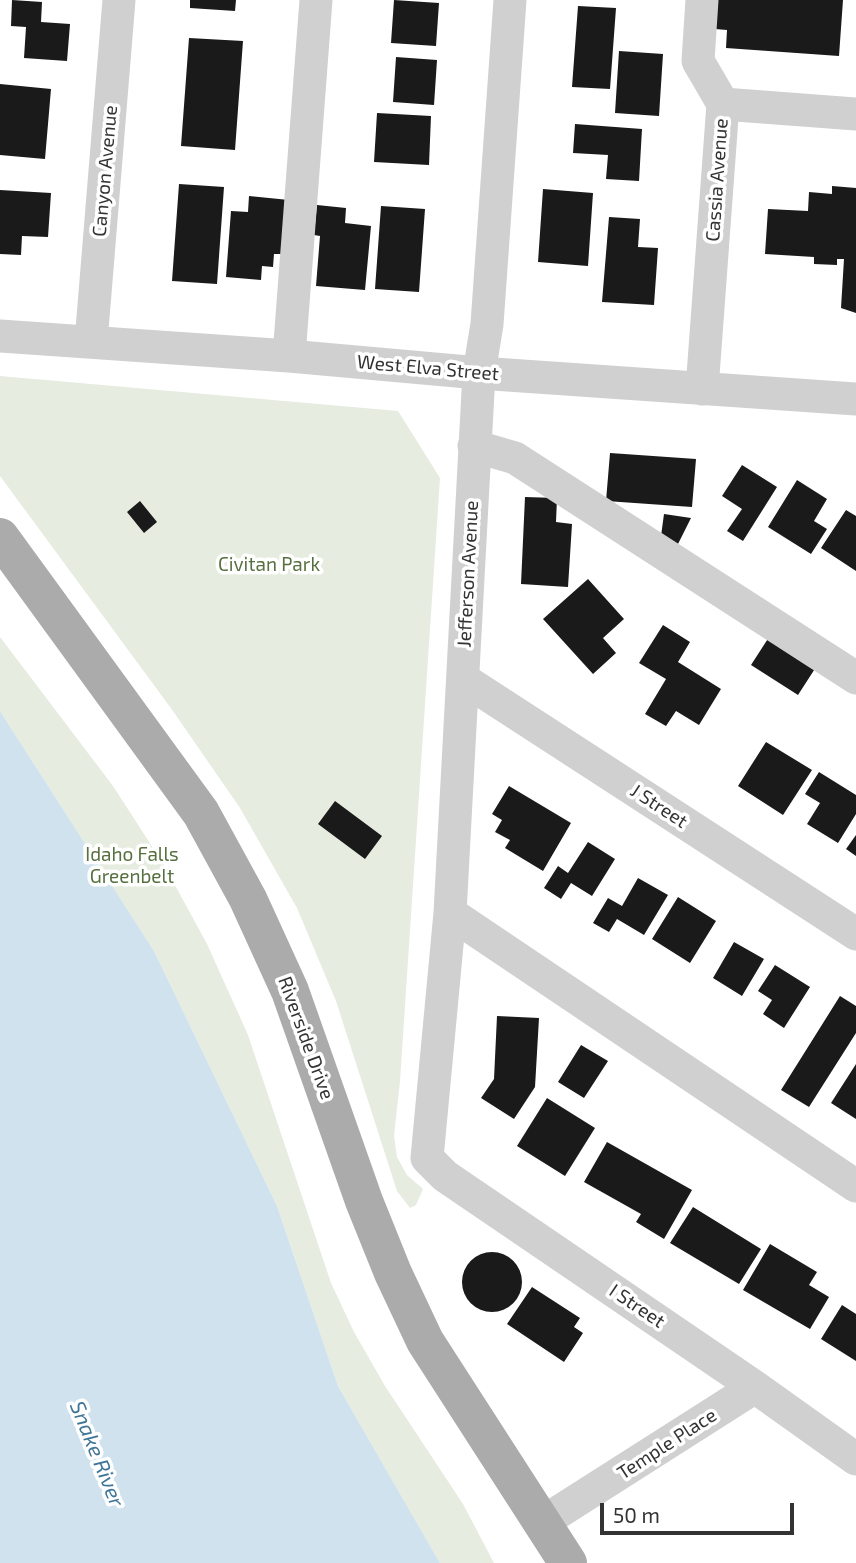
<!DOCTYPE html>
<html>
<head>
<meta charset="utf-8">
<style>
	body { margin:0 }
	#map { position:relative; width:856px; height:1563px; overflow:hidden; background:#fff; font-family:"Exo 2",sans-serif }
	canvas { display:block }
	.scale { position:absolute; left:600px; top:1503px; width:194px; height:32px; box-sizing:border-box; border:4px solid #333; border-top:0; padding-left:9px; font-size:21px; line-height:24px; white-space:nowrap; color:#333; -webkit-text-stroke:5px #fff; paint-order:stroke }
</style>
</head>
<body>
<div id="map">
<canvas width="856" height="1563"></canvas>
<div class="scale">50 m</div>
</div>
<script>
const c = document.querySelector('canvas').getContext('2d');
c.lineJoin = 'round';
function fillPath(path, color) { c.fillStyle = color; c.fill(path, 'evenodd'); }
const toPath = rows => new Path2D(rows.map(r => 'M' + r).join(''));
function trace(path, color, width, dash) { c.strokeStyle = color; c.lineWidth = width; c.lineCap = dash ? 'butt' : 'round'; c.setLineDash(dash || []); c.stroke(path); }
function label(font, color, halo, rows, align = 'center') {
  c.font = font + ' "Exo 2",sans-serif'; c.lineWidth = 7; c.setLineDash([]); c.textBaseline = 'middle'; c.strokeStyle = halo; c.fillStyle = color; for (const [text, x, y, turn = 0] of rows) {
    c.save(); c.translate(x, y); c.rotate((+turn || 0) * Math.PI / 180); c.textAlign = isNaN(turn) ? turn : align; if (halo) c.strokeText(text, 0, 0); c.fillText(text, 0, 0); c.restore();
  }
}
const green = toPath([
	[0,376,398,411,440,478,400,1081,394,1136,397,1157,407,1175,423,1189,416,1205,410,1208,397,1191,336,1001,297,908,240,808,173,711,0,476],
	[0,637,113,786,164,865,207,944,248,1035,331,1283,354,1332,385,1386,463,1504,494,1563,440,1563,338,1386,277,1206,154,951,0,711]
]);
const water = toPath([
	[0,711,154,951,277,1206,338,1386,440,1563,0,1563]
]);
const building = toPath([
	[12,0,42,2,41,22,70,24,67,61,24,58,26,27,11,26],
	[190,0,236,0,235,11,190,8],
	[394,0,439,3,436,46,391,43],
	[716,0,843,0,839,56,726,48,727,30,715,29],
	[578,6,616,8,610,89,572,87],
	[189,38,243,41,235,150,181,146],
	[619,51,663,54,659,116,615,113],
	[396,57,437,60,434,105,393,102],
	[0,84,51,89,45,159,0,155],
	[377,113,431,116,429,165,374,162],
	[575,124,642,129,639,181,606,179,608,155,573,153],
	[179,184,224,187,217,284,172,281],
	[832,186,856,188,856,313,841,308,844,259,837,259,837,265,814,264,814,257,765,254,768,209,808,211,809,192,832,194],
	[543,189,593,193,588,266,538,262],
	[0,190,51,193,48,237,22,236,21,255,0,254],
	[249,196,289,200,285,254,274,254,273,267,262,266,261,280,226,277,231,211,248,212],
	[317,205,346,208,345,223,371,226,365,290,316,286,320,236,314,235],
	[381,206,425,209,419,292,375,289],
	[609,217,640,219,638,247,658,248,654,305,602,302],
	[610,453,696,459,692,507,606,501],
	[742,465,777,487,743,541,727,531,742,509,722,496],
	[797,480,827,499,814,521,827,529,811,554,768,527],
	[525,497,557,498,556,522,572,524,568,587,521,584],
	[140,501,157,522,144,533,127,512],
	[846,510,856,516,856,571,821,548],
	[664,514,691,518,678,544,661,536],
	[588,579,624,619,603,638,616,653,593,674,543,619],
	[663,625,690,642,678,662,721,689,699,725,676,711,666,726,645,714,666,679,639,663],
	[771,634,818,664,798,695,751,665],
	[766,742,812,770,783,815,738,786],
	[819,772,856,795,856,814,838,843,807,824,820,803,805,794],
	[509,786,571,823,543,871,505,848,510,840,495,832,502,820,492,814],
	[335,801,382,836,365,859,318,824],
	[856,835,856,856,846,849],
	[588,842,615,859,592,896,571,883,561,899,544,888,558,866,568,873],
	[638,878,668,895,644,935,617,919,609,932,593,923,608,898,622,906],
	[678,897,716,921,690,963,652,939],
	[734,942,764,959,742,996,713,978],
	[775,965,810,987,784,1028,763,1014,772,1000,758,991],
	[840,996,856,1006,856,1033,809,1107,781,1090],
	[497,1016,539,1018,535,1087,514,1119,481,1098,494,1079],
	[581,1045,608,1061,584,1098,558,1082],
	[856,1064,856,1119,831,1103],
	[547,1098,595,1128,565,1176,517,1146],
	[607,1142,692,1190,664,1239,636,1222,641,1214,584,1182],
	[693,1207,761,1249,739,1284,670,1243],
	[770,1244,817,1272,809,1285,829,1297,810,1329,743,1290],
	'462 1282a30 30 0 1 1 60 0a30 30 0 1 1-60 0Z',
	[532,1287,580,1318,574,1327,583,1333,564,1362,507,1324],
	[842,1305,856,1314,856,1361,821,1339]
]);
const minor = toPath([
	[510,0,487,324,479,373,450,913,427,1158,445,1176,755,1387,856,1459],
	[702,0,698,61,723,104],
	[0,336,289,356,479,373,856,399],
	[91,342,119,0],
	[289,356,316,0],
	[702,389,723,104,856,114],
	[474,446,515,458,856,678],
	[463,679,856,934],
	[450,913,856,1186],
	[543,1522,755,1387]
]);
const major = toPath([
	[0,537,201,813,248,899,290,991,364,1201,393,1273,425,1341,568,1563]
]);
const streetNames = [
	["Canyon Avenue",105,171,-85],
	["Cassia Avenue",717,180,-86],
	["West Elva Street",428,368,5],
	["Jefferson Avenue",468,574,-87],
	["J Street",659,806,33],
	["Riverside Drive",306,1038,70],
	["I Street",637,1306,34],
	["Temple Place",667,1444,-33]
];
const parkNames = [
	["Civitan Park",269,565],
	["Idaho Falls",132,855],
	["Greenbelt",132,877]
];
const waterNames = [
	["Snake River",97,1454,68]
];
fillPath(green, '#e6ecdf');
fillPath(water, '#cfe2ee');
fillPath(building, '#1a1a1a');
trace(minor, '#d0d0d0', 33);
trace(major, '#ababab', 38);
label('19px', '#333', '#fff', streetNames);
label('19px', '#56703f', '#fff', parkNames);
label('italic 21px', '#3f7597', '#fff', waterNames);
</script>
</body>
</html>
